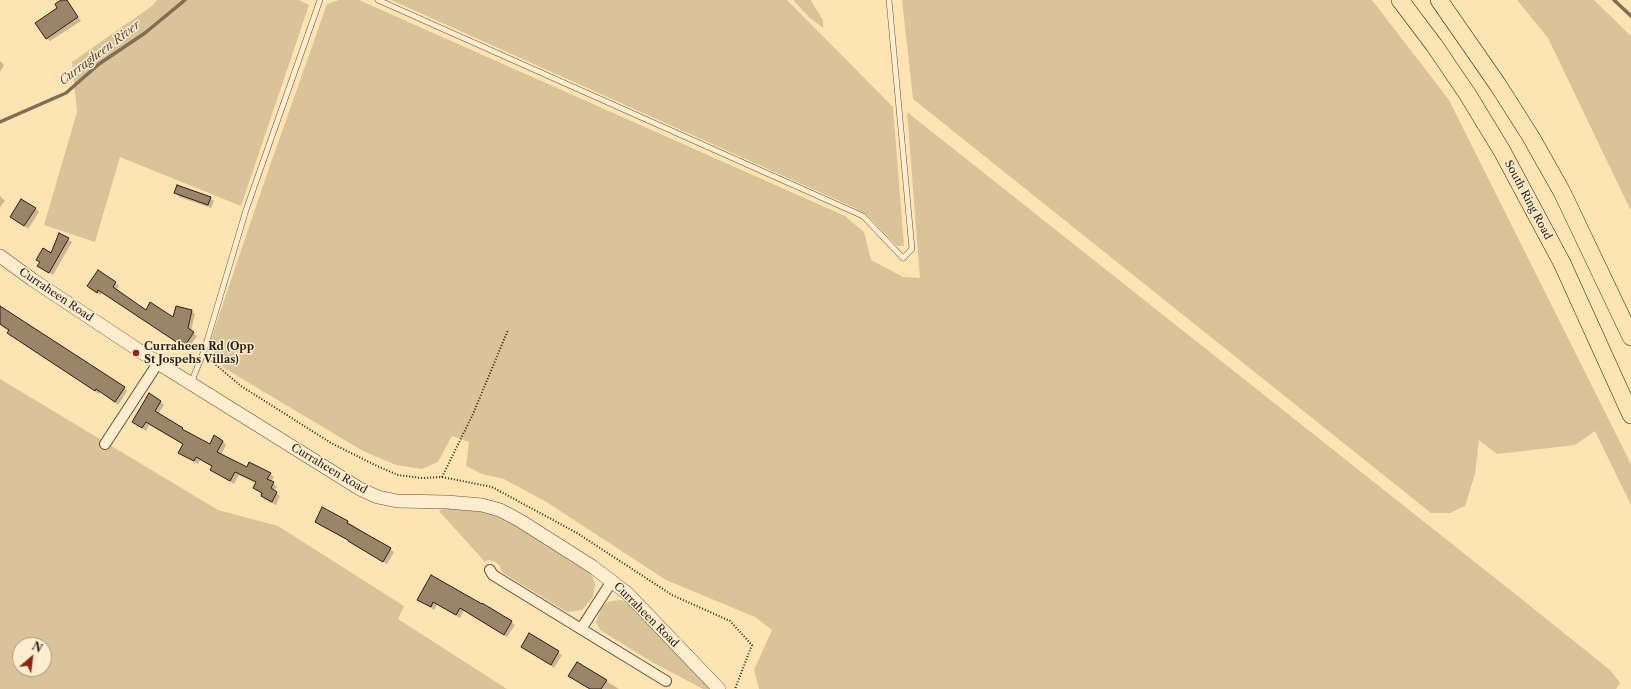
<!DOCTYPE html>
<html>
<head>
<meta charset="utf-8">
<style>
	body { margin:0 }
	#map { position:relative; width:1631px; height:689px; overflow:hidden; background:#fee4b3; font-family:"Libre Caslon Text",serif }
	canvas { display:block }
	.north { position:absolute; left:12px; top:637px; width:40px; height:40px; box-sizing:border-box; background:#feedce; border:1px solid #aa9b85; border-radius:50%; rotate:28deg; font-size:11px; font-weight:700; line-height:16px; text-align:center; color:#2d1f18 }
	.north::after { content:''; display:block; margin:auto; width:14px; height:18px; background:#8f2418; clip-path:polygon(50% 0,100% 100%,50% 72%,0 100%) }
</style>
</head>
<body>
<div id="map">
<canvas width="1631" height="689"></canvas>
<div class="north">N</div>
</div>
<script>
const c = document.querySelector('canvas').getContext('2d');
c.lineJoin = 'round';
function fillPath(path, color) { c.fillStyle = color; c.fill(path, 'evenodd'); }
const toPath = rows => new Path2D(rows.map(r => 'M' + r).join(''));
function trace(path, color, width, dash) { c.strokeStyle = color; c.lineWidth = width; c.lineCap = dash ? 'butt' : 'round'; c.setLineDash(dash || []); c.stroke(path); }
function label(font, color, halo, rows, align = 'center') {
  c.font = font + ' "Libre Caslon Text",serif'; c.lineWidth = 3; c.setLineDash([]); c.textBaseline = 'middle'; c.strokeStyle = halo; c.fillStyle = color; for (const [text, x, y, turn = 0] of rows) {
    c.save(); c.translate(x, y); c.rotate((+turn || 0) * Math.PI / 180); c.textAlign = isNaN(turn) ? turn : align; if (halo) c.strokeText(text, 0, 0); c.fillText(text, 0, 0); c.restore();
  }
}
const green = toPath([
	[157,0,299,0,309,5,241,206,120,157,95,242,44,225,77,112,72,62,152,6],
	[339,0,359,0,845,216,864,232,871,260,903,277,920,278,907,112,1524,601,1610,670,1620,683,1616,689,759,689,754,670,772,630,755,617,666,580,548,503,504,479,482,474,466,466,469,442,452,436,438,462,422,469,396,465,363,451,224,368,209,345,267,174,327,4],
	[391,0,787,0,893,107,904,246,897,246,867,215,855,208],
	[793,0,812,0,811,1,823,20,823,28,810,18],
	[902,0,1372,0,1449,100,1631,464,1631,505,1595,431,1575,445,1497,454,1479,440,1475,474,1465,506,1450,513,1431,513,913,99],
	[1517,0,1594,0,1631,36,1631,211,1548,38],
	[0,379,218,510,278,526,404,606,398,619,507,689,0,689],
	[20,645,44,645,44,669,20,669],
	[447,507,483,511,508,520,591,573,595,584,593,597,582,610,567,612,503,573,499,565,494,561,487,560,485,562,439,511],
	[619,600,627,601,711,689,703,689,652,662,600,630,596,622,601,609,607,602]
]);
const shadow = toPath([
	[63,0,66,0,68,2,81,21,50,41,46,38],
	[0,61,4,65,0,72],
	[176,193,210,198,214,201,211,208,179,197],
	[0,196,5,201,0,207],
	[35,208,39,212,28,229,11,217],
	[59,235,72,242,53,275,42,268,41,263,38,260,52,255],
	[98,271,119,286,116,290,146,311,174,319,192,311,195,314,191,331,197,336,188,349,102,293,100,295,92,290,89,286],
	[0,307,124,388,127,391,118,405,100,392,99,394,55,365,0,325],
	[160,401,164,405,158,414,183,429,187,433,210,445,223,441,226,445,221,455,247,469,270,474,274,477,271,482,277,487,274,491,280,496,276,505,265,500,262,496,263,494,254,488,256,483,239,475,234,484,215,473,211,470,213,467,200,460,198,464,183,456,180,452,184,445,149,425,146,431,133,422],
	[323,509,348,522,390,549,394,552,387,564,349,541,319,525,316,521],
	[419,600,482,606,511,622,515,625,507,637,464,610,460,618,437,605,434,610],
	[530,634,562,655,554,668,522,646],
	[577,663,619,689,589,689,573,679,569,676]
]);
const stream = toPath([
	[1614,0,1631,16],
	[0,122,66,93,99,64,145,33,185,0]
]);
const building = toPath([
	[61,0,67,0,78,17,46,39,35,23,57,8,55,4,61,0],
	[177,185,211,197,208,205,174,193,177,185],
	[21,199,36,208,24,226,10,217,21,199],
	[59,233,69,238,49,273,37,266,40,262,36,260,43,248,51,253,59,233],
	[98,270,116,282,113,287,146,310,150,302,173,317,176,306,192,310,188,328,194,332,184,347,98,290,97,293,87,286,98,270],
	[0,306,125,387,115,402,96,389,95,391,7,333,9,330,0,324,0,306],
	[149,393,161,401,155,411,183,428,182,429,210,444,214,435,223,441,217,452,247,467,249,462,271,473,267,479,274,482,271,488,277,492,272,502,261,496,262,493,253,488,256,482,235,472,230,481,210,470,212,466,196,457,194,461,178,453,183,444,146,422,142,428,132,422,149,393],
	[322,507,348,521,347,523,391,548,383,562,348,541,348,540,315,522,322,507],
	[431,575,482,604,482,603,512,621,504,635,460,608,456,615,433,602,431,607,417,600,431,575],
	[529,633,559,651,551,665,521,647,529,633],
	[577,662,607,680,601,689,590,689,568,676,577,662]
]);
const path = toPath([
	[209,359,241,386,331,443,377,466,398,475,422,478,442,477,492,487,577,533,672,595,730,621,752,645,735,689],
	[442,477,473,414,508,330]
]);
const service = toPath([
	[378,0,863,216,903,258,912,249,889,0],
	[191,383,204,351,246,210,320,0]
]);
const minor = toPath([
	[105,444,158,363],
	[490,570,493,575,666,681],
	[581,629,612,581]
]);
const tertiary = toPath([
	[0,256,33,280,158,363,360,489,378,497,397,501,447,502,482,505,500,510,519,520,593,567,628,594,719,689]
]);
const trunk = toPath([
	[1400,0,1434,45,1468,95,1502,151,1562,263,1631,415],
	[1439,0,1498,85,1531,137,1562,192,1631,337]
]);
const markers = [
	[136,353,4,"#8f2418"]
];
const streetNames = [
	["South Ring Road",1528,200,62],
	["Curraheen Road",56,295,34],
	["Curraheen Road",329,469,31],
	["Curraheen Road",646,615,45]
];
const poiNames = [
	["Curraheen Rd (Opp",144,347],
	["St Jospehs Villas)",144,360]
];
const waterNames = [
	["Curragheen River",100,53,-37]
];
fillPath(green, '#dac399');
fillPath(shadow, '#0003');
trace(stream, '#806d55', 3.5);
fillPath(building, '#9a8569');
trace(building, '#2d1f18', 1);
trace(service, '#61503f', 6);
trace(minor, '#61503f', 12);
trace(tertiary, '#61503f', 14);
trace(trunk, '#2d1f18', 18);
trace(path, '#2d1f18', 2, [1, 2]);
trace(service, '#feedce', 5);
trace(minor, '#feedce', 10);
trace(tertiary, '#feedce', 13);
trace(trunk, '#fee4b3', 17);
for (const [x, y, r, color] of markers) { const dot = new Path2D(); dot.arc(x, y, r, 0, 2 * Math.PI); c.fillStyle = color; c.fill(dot); trace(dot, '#feedce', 1.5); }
label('11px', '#2d1f18', '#feedce', streetNames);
label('bold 11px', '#2d1f18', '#feedce', poiNames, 'left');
label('italic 12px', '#5d4c3c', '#feedce', waterNames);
</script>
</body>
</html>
